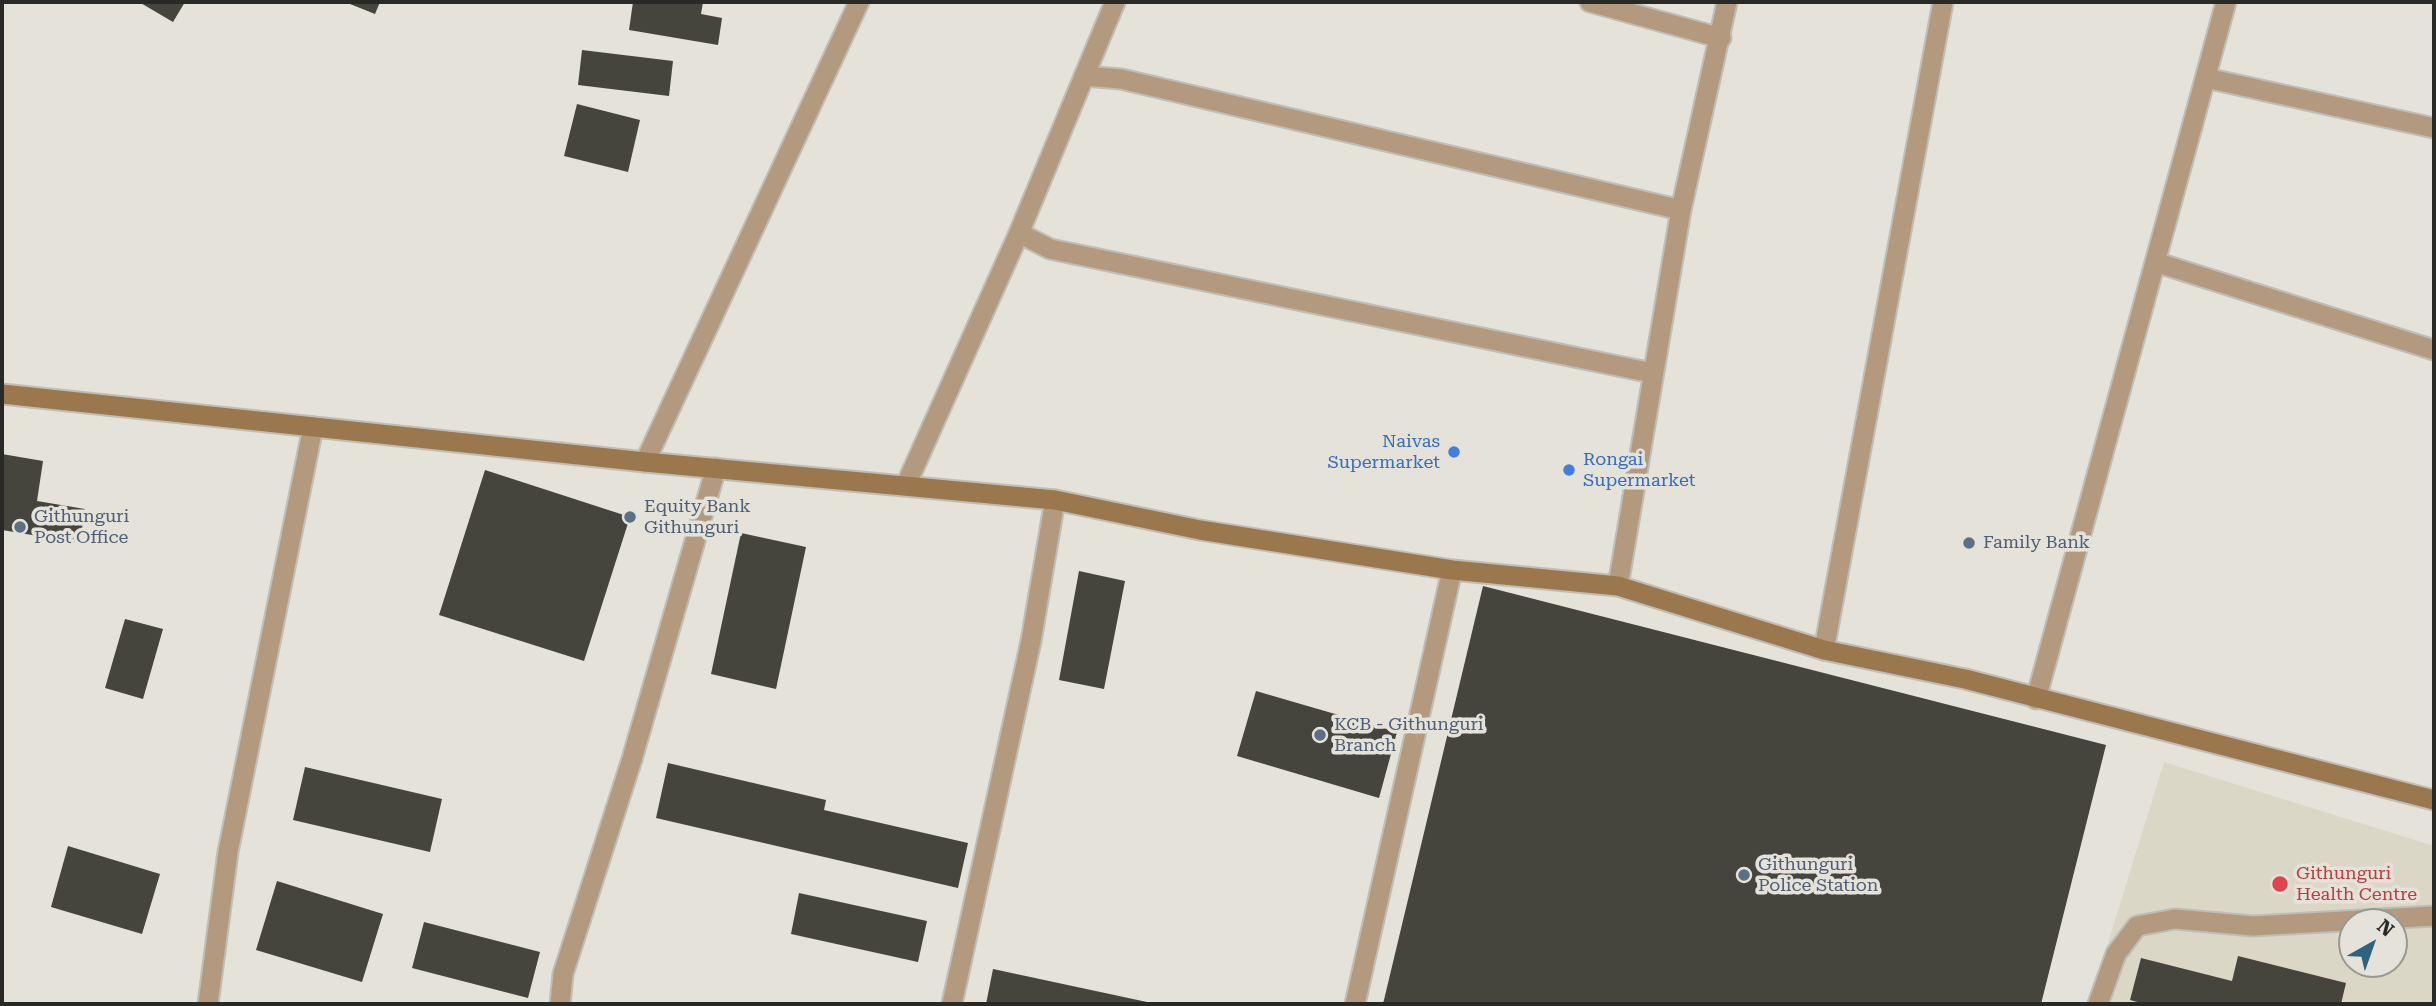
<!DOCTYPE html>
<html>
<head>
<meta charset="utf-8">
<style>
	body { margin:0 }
	#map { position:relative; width:2436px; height:1006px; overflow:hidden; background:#e4e2d9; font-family:"Roboto Serif",serif }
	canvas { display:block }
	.frame { position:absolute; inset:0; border:4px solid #292925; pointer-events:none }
	.north { position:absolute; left:2338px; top:908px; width:70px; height:70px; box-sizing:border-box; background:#e4e2d9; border:2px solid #999891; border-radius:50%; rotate:40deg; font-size:19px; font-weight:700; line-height:28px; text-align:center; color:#292925 }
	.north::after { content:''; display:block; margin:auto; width:24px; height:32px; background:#2e637f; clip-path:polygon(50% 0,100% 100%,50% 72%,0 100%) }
</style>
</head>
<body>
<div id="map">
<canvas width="2436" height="1006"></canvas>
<div class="frame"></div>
<div class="north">N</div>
</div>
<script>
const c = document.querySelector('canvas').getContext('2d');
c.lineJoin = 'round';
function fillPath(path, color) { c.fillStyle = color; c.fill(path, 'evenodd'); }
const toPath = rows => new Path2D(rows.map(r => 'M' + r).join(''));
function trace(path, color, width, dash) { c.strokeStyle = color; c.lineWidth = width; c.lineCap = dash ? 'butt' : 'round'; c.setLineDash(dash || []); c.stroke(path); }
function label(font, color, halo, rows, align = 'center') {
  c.font = font + ' "Roboto Serif",serif'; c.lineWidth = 7; c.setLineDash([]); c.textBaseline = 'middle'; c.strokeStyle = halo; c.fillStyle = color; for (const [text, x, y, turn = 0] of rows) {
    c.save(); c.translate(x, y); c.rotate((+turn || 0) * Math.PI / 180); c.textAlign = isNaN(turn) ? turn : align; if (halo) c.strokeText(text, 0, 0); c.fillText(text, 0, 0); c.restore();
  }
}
const built = toPath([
	[2164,762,2434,846,2434,1004,2089,1004],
	[2352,922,2394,922,2394,964,2352,964]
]);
const building = toPath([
	[139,2,185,2,173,22],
	[345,2,380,2,375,14],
	[633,2,703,2,701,14,722,18,718,45,629,30],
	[582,50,673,61,669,96,578,85],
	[577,104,640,120,628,172,564,156],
	[2,454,43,461,37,501,85,509,80,543,2,530],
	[485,470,630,517,584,661,439,615],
	[741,533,806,547,776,689,711,674],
	[1079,571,1125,581,1104,689,1059,680],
	[1483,586,2106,745,2041,1004,1383,1004],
	[125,619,163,629,143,699,105,688],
	[1256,691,1397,732,1379,798,1237,756],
	[668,763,826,800,824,810,968,843,958,888,656,818],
	[305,767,442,799,430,852,293,820],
	[68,846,160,874,142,934,51,907],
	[277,881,383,914,362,982,256,950],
	[799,893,927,921,918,962,791,934],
	[424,922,540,952,528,998,412,968],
	[2238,956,2346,983,2341,1004,2145,1004,2130,1000,2141,958,2232,981],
	[993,969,1147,1002,1147,1004,986,1004]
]);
const minor = toPath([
	[1590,2,1721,38],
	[1084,76,1121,79,1681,210],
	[2206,78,2434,128],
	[1019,233,1050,249,1652,373],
	[2155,262,2434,350],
	[645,462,859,2],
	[906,485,1019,233,1115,2],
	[1618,586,1681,210,1727,2],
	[1824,650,1943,2],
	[2036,699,2226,2],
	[208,1004,228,852,313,427],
	[560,1004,563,974,632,759,716,468],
	[952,1004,1031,641,1055,500],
	[1355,1004,1452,570],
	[2098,1004,2116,954,2137,926,2175,919,2253,926,2434,916]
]);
const secondary = toPath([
	[2,394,645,462,1055,500,1200,530,1452,570,1618,586,1824,650,1965,679,2434,800]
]);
const markers = [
	[1454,452,7,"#3f7fe0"],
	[1569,470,7,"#3f7fe0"],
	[630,517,7,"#5c6f8a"],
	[20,527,7,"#5c6f8a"],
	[1969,543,7,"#5c6f8a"],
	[1320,735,7,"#5c6f8a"],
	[1744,875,7,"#5c6f8a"],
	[2280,884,9,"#e0444e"]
];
const shopNames = [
	["Naivas",1440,442],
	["Supermarket",1440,463],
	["Rongai",1583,460,"left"],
	["Supermarket",1583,481,"left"]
];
const serviceNames = [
	["Equity Bank",644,507],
	["Githunguri",644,528],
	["Githunguri",34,517],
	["Post Office",34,538],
	["Family Bank",1983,543],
	["KCB - Githunguri",1334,725],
	["Branch",1334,746],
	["Githunguri",1758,865],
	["Police Station",1758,886]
];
const healthNames = [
	["Githunguri",2296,874],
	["Health Centre",2296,895]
];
fillPath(built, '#dbd7c7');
fillPath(building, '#46453d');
trace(minor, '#bfbdb5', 23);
trace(secondary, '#bfbdb5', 23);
trace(minor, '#b39a7f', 19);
trace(secondary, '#9b774e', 19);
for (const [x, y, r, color] of markers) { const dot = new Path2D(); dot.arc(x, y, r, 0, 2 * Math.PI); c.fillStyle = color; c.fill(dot); trace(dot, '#e4e2d9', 2.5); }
label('18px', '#366cbe', '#e4e2d9', shopNames, 'right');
label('18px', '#4e5e75', '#e4e2d9', serviceNames, 'left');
label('18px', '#be3a42', '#e4e2d9', healthNames, 'left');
</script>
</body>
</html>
